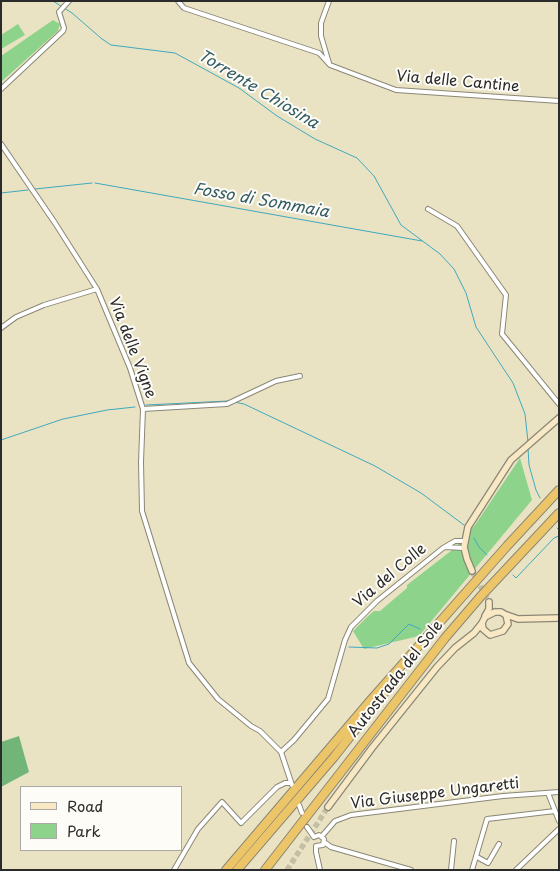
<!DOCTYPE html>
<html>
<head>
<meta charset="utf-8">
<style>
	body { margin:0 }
	#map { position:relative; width:560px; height:871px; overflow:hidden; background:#eae3c3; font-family:"Playpen Sans",sans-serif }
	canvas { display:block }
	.frame { position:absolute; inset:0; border:2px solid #2b2b2b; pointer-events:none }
	.legend { position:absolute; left:20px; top:786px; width:162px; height:65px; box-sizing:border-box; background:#fdfcf7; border:1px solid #a9a8a5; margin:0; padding:6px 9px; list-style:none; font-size:15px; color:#2b2b2b }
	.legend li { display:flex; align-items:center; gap:10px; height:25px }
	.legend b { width:25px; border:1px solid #a9a8a5 }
</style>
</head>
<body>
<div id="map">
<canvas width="560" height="871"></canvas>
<div class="frame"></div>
<ul class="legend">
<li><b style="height:6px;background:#f8e8c3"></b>Road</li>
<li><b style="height:14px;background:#8ed38c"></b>Park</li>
</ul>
</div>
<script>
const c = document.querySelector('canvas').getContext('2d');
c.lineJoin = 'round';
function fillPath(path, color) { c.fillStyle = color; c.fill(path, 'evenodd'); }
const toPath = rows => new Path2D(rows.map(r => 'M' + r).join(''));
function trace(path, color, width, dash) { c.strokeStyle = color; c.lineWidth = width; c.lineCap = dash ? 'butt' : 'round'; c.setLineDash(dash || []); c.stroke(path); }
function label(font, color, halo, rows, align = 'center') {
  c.font = font + ' "Playpen Sans",sans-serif'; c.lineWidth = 4; c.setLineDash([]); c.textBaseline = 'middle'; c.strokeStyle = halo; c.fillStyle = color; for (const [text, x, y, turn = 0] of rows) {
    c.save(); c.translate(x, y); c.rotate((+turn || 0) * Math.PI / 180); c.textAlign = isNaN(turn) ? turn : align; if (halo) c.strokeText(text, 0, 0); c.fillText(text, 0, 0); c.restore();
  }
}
const green = toPath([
	[53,20,60,24,58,31,1,82,1,56],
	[18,24,25,35,1,49,1,35],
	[520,458,532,500,419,636,364,649,353,631,368,616,374,611,380,611,407,588,407,585,456,547,475,525]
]);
const forest = toPath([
	[19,736,29,772,1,787,1,742]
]);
const stream = toPath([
	[53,1,72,13,102,39,111,45,175,53,239,88,277,116,315,139,357,158,374,176,401,225,440,254,454,269,466,293,476,327,513,383,525,414,528,442],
	[95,183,422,241],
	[35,189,92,183],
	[1,193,28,190],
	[234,402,244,404,375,466,421,493,464,525],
	[146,405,228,401],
	[1,440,63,419,107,410,135,407],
	[528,448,529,465,536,490,540,498],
	[557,528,559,530],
	[474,538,479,547,487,555],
	[513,575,516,578,554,538,559,536],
	[349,647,377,648,389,644,409,624,420,629]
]);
const secondaryTunnel = toPath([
	[472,571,489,602],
	[287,870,328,807]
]);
const street = toPath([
	[178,1,184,8,319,53,330,65,396,90,559,101],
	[329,1,321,23,321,36,329,63],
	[1,89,63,31,64,28,59,12,69,1],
	[1,144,55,223,97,289,130,368,143,409,141,462,142,511,189,663,218,699,251,726,260,731,281,752,292,785],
	[428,209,457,226,506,295,502,334,559,404],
	[1,328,16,317,44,305,97,289],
	[143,409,227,404,276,381,300,376],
	[445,547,464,548],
	[281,752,294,740,328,699,345,640,351,627,377,601,443,548,455,541,464,541],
	[548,793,559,821],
	[299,805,302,813],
	[307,827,314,837],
	[322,836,335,821,351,815,503,796,559,792],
	[314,837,319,835,324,839,323,845,316,846],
	[324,842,331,847,411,870],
	[316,846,316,852,320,870],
	[477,857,488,863,499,844],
	[174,870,198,829,222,802,241,823,277,787,285,783,291,783],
	[451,870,454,841],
	[472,870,487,819,555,811],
	[516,870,559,829]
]);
const secondary = toPath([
	[472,571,467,559,464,547,468,527,511,460,559,418],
	[495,612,501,612,506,615,508,624,503,631,490,635,483,629,482,623,485,617,495,612],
	[504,614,518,619,559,618],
	[485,616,489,609,489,602],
	[328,807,372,748,437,667,455,648,474,633,482,623]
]);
const highway = toPath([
	[226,870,370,701,507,546,559,490],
	[237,870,334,757,392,683],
	[265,870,445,638,481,596,559,513]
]);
const streetNames = [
	["Via delle Cantine",458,82,5],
	["Via delle Vigne",132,348,69],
	["Via del Colle",390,576,-40],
	["Autostrada del Sole",396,679,-52],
	["Via Giuseppe Ungaretti",435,794,-7]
];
const waterNames = [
	["Torrente Chiosina",258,90,31],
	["Fosso di Sommaia",261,201,10]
];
fillPath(green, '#8ed38c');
fillPath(forest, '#72b578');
trace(stream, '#3fa9bf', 1);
trace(secondaryTunnel, '#c4bea5', 5.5, [5.5, 3]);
trace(street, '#8a8777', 6);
trace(secondary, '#8a8777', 8);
trace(highway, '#8a8777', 10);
trace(street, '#fff', 4);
trace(secondary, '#f8e8c3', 5.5);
trace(highway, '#edc569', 8);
label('15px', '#2b2b2b', '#fdfcf7', streetNames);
label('italic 16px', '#335d66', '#fdfcf7', waterNames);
</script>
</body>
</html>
